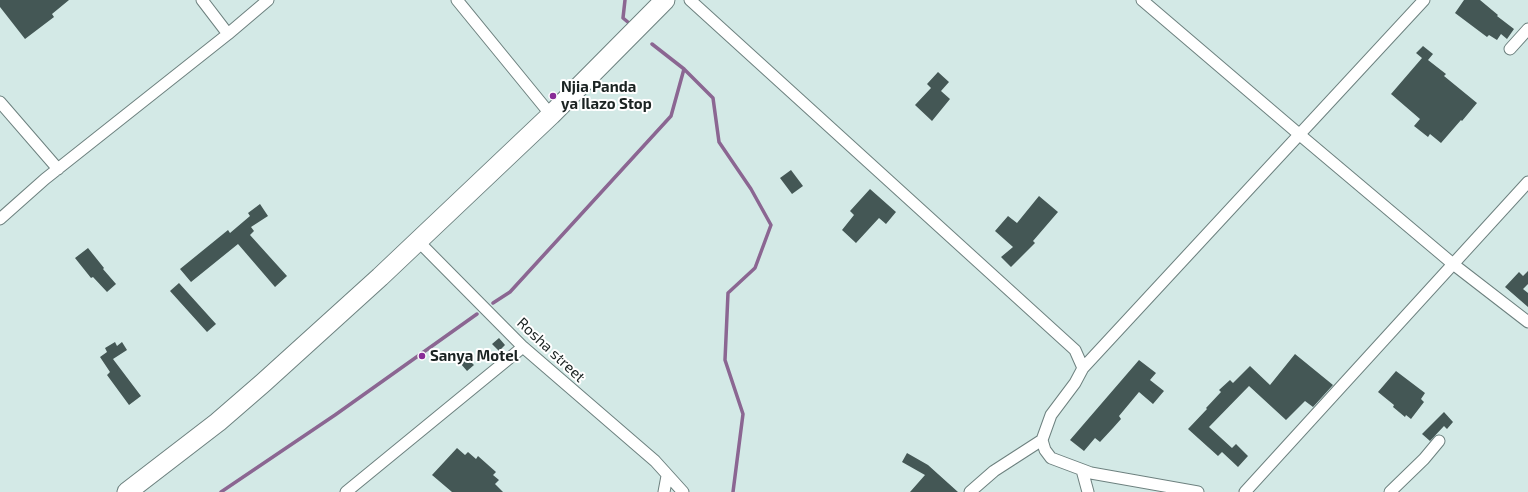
<!DOCTYPE html>
<html>
<head>
<meta charset="utf-8">
<style>
	body { margin:0 }
	canvas { display:block; background:#d3e9e6 }
</style>
</head>
<body>
<canvas width="1528" height="492"></canvas>
<script>
const c = document.querySelector('canvas').getContext('2d');
c.lineJoin = 'round';
const toPath = rows => new Path2D(rows.map(r => 'M' + r).join(''));
function trace(path, color, width, dash) { c.strokeStyle = color; c.lineWidth = width; c.lineCap = dash ? 'butt' : 'round'; c.setLineDash(dash || []); c.stroke(path); }
function fillPath(path, color) { c.fillStyle = color; c.fill(path, 'evenodd'); }
function label(font, color, halo, rows, align = 'center') {
  c.font = font + ' "Exo 2",sans-serif'; c.lineWidth = 4; c.setLineDash([]); c.textBaseline = 'middle'; c.strokeStyle = halo; c.fillStyle = color; for (const [text, x, y, turn = 0] of rows) {
    c.save(); c.translate(x, y); c.rotate((+turn || 0) * Math.PI / 180); c.textAlign = isNaN(turn) ? turn : align; if (halo) c.strokeText(text, 0, 0); c.fillText(text, 0, 0); c.restore();
  }
}
const stream = toPath([
	[625,0,623,18,629,23],
	[684,69,713,98,719,142,751,189,771,225,755,268,728,293,725,360,743,414,733,492],
	[493,303,510,292,671,116,684,69,652,44],
	[221,492,335,415,477,314]
]);
const building = toPath([
	[0,0,69,0,52,14,54,17,25,39,0,7],
	[1464,0,1480,0,1498,15,1497,16,1514,29,1507,39,1501,34,1497,40,1489,35,1487,37,1455,13],
	[1423,46,1433,54,1428,60,1446,74,1444,76,1477,103,1462,121,1461,120,1441,143,1430,134,1428,137,1414,126,1420,119,1391,94,1422,58,1416,53],
	[938,72,949,82,941,91,950,99,932,121,915,105,931,88,927,84],
	[791,170,803,186,792,194,780,178],
	[870,189,896,212,886,224,879,218,856,243,842,230,854,215,850,211],
	[1039,196,1058,212,1033,241,1035,243,1011,267,1001,257,1013,247,995,231,1008,216,1017,223],
	[260,204,268,216,251,227,254,231,250,235,287,276,275,287,238,244,191,282,180,269,228,230,230,233,250,216,248,213],
	[88,248,104,268,103,269,116,284,107,292,93,277,91,278,75,258],
	[1528,271,1528,284,1523,289,1528,293,1528,307,1505,287,1519,272,1523,276],
	[179,283,216,324,207,332,170,291],
	[499,338,505,345,499,351,492,344],
	[115,342,117,346,122,342,127,350,113,359,141,396,129,405,107,375,110,372,100,357,107,352,105,348],
	[1295,354,1333,385,1313,407,1305,401,1286,420,1249,386,1209,427,1232,448,1236,444,1248,456,1238,467,1222,452,1218,456,1188,429,1207,409,1206,408,1221,392,1219,390,1230,380,1233,383,1250,366,1270,385],
	[467,358,474,365,467,371,461,364],
	[1139,360,1156,373,1150,380,1164,391,1153,404,1139,392,1119,416,1121,419,1113,428,1100,442,1095,438,1084,451,1070,440],
	[1396,371,1425,393,1421,399,1424,402,1411,419,1406,415,1405,417,1393,407,1394,405,1378,392],
	[1444,412,1453,422,1447,429,1444,426,1430,441,1422,434],
	[457,448,465,455,468,452,476,459,478,456,496,472,493,475,499,480,495,484,503,492,452,492,432,475],
	[907,453,928,465,958,492,910,492,925,475,902,462]
]);
const minor = toPath([
	[202,0,228,34],
	[457,0,551,115],
	[690,0,1075,350,1083,368,1075,383,1051,415,1042,440,1045,450,1051,458,1091,473,1198,492],
	[1142,0,1300,135,1453,264,1528,322],
	[1510,49,1528,29],
	[0,102,58,169],
	[0,219,45,179,228,34,268,0],
	[419,242,523,347,655,461,683,492],
	[1083,368,1424,0],
	[1082,470,1088,492],
	[346,492,523,347],
	[664,492,667,476],
	[970,492,994,471,1042,440],
	[1245,492,1528,182],
	[1390,492,1424,459,1439,441]
]);
const trunk = toPath([
	[127,492,218,422,263,383,380,277,551,115,665,0]
]);
const markers = [
	[553,96,4,"#892c97"],
	[422,356,4,"#892c97"]
];
const poiNames = [
	["Njia Panda",561,87],
	["ya Ilazo Stop",561,104],
	["Sanya Motel",430,356]
];
const streetNames = [
	["Rosha street",551,350,43]
];
trace(stream, '#8b6692', 3.5);
fillPath(building, '#445755');
trace(minor, '#6d817f', 13);
trace(trunk, '#6d817f', 21);
trace(minor, '#fff', 11);
trace(trunk, '#fff', 19);
for (const [x, y, r, color] of markers) { const dot = new Path2D(); dot.arc(x, y, r, 0, 2 * Math.PI); c.fillStyle = color; c.fill(dot); trace(dot, '#fff', 1.5); }
label('bold 15px', '#1b2322', '#fff', poiNames, 'left');
label('15px', '#1b2322', '#fff', streetNames);
</script>
</body>
</html>
